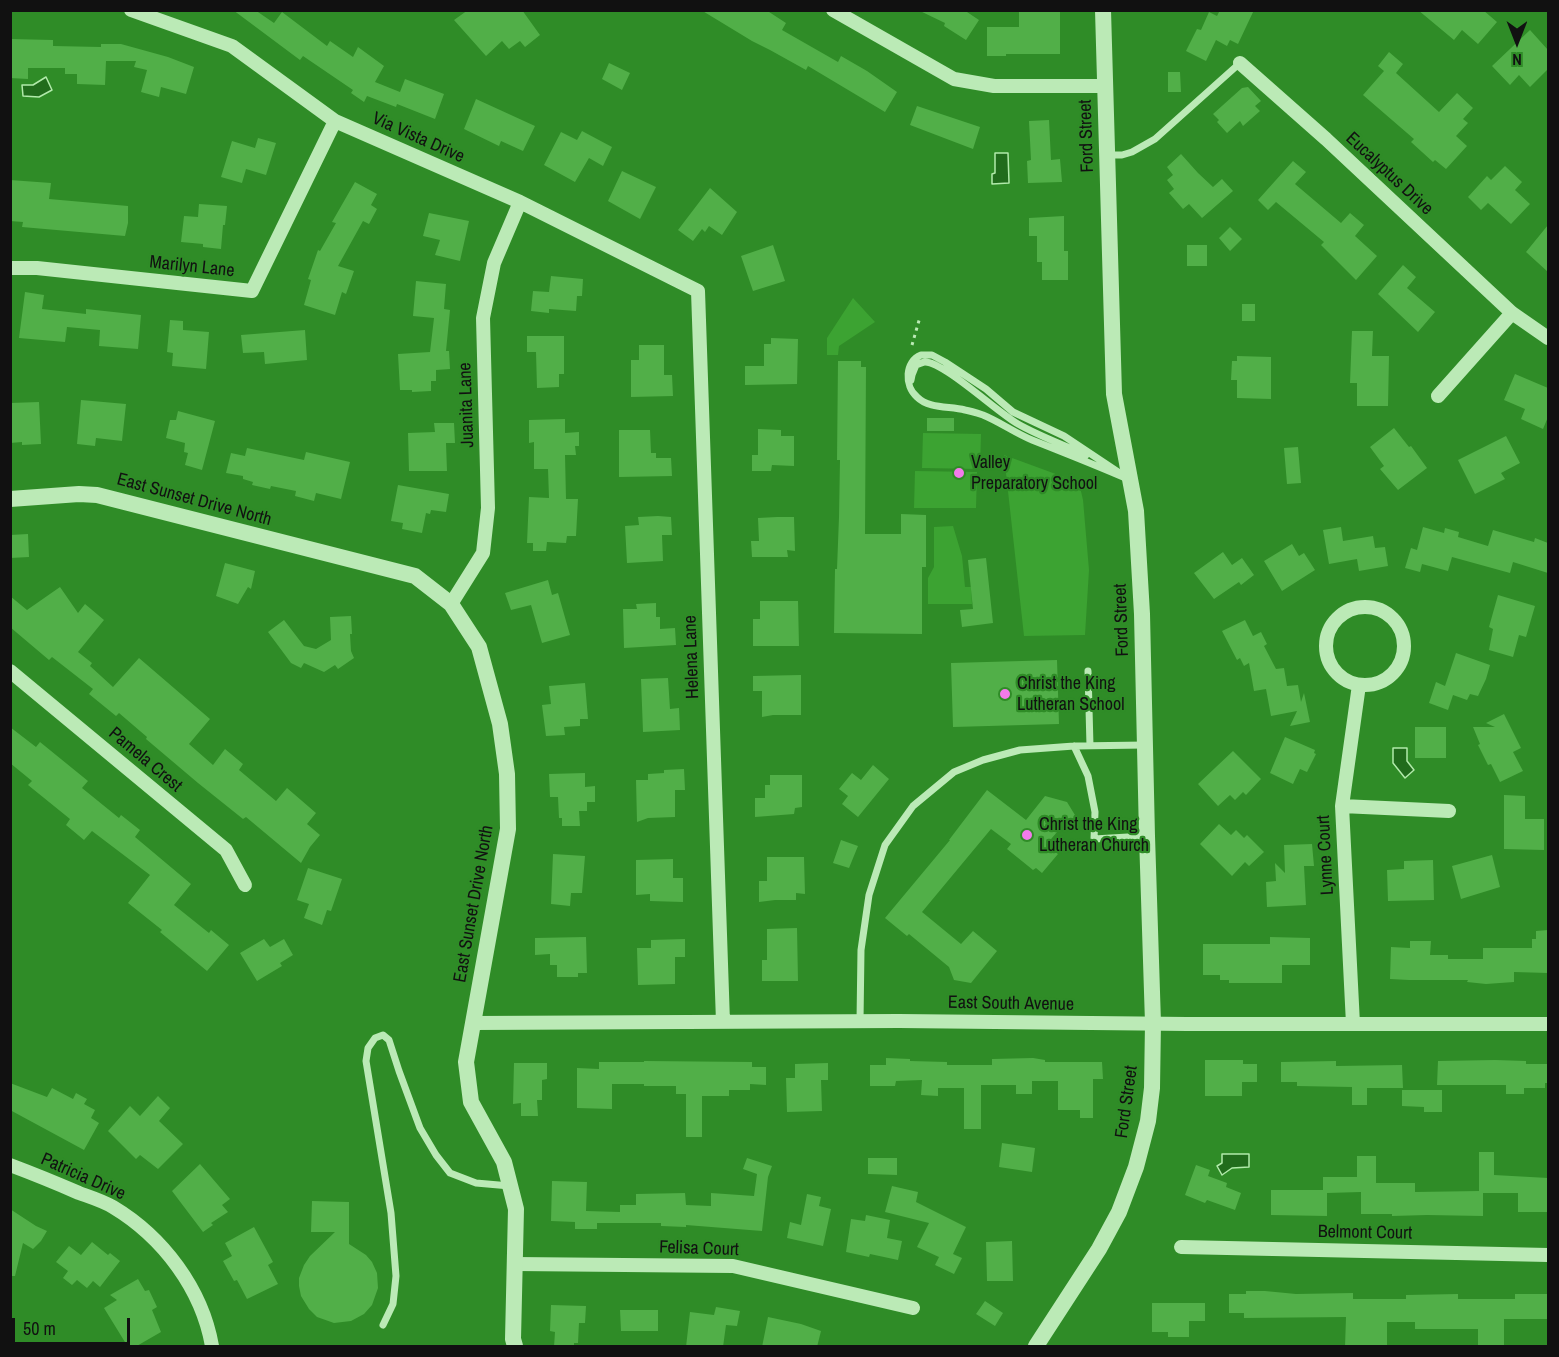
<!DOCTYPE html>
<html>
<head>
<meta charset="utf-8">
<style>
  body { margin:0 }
  #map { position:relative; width:1559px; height:1357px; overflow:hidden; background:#2f8c27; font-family:"Archivo Narrow",sans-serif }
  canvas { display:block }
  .frame { position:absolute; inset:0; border:12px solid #111; pointer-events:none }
  .north { position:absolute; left:1487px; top:12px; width:60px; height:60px; -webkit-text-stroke:4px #2f8c27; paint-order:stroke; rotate:180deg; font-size:16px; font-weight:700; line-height:24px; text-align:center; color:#111 }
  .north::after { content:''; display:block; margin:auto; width:21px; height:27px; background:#111; clip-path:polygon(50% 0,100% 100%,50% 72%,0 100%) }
  .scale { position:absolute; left:12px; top:1318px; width:118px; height:27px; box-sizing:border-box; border:3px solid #111; border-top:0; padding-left:8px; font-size:18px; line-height:21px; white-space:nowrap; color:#111; -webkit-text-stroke:4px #2f8c27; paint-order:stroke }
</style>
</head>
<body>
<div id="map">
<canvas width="1559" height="1357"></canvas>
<div class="frame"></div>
<div class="north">N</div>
<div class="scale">50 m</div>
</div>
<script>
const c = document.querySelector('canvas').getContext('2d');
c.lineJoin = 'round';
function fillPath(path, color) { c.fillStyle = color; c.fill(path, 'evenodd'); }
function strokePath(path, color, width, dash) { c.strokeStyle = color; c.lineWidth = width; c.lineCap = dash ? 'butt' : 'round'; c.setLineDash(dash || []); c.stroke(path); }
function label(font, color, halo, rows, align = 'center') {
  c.font = font + ' "Archivo Narrow",sans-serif'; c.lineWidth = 4.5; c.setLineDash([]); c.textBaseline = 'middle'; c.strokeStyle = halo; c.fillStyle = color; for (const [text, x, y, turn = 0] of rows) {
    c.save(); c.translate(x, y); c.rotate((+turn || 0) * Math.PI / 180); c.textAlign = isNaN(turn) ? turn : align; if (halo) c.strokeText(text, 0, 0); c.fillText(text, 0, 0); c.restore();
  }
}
fillPath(new Path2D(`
  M853,298l22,24 -36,24 -1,9h-11v-17z
  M923,433l58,1 -1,35 -58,-1z
  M1004,455l68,25 8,7 3,13 6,70 -4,65 -61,1z
  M915,471l62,1 -1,36h-62z
  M953,526l9,30 3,31h6l1,17h-44v-26l6,-11v-40z`), '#3ca332');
const water = new Path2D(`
  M46,77l6,13 -13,7 -16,-1 -1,-11h11z
  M995,153h13l1,30 -17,1v-10l3,-1z
  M1393,748h14v13l7,9 -9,8 -12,-15z
  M1222,1154h27v13l-17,1 -10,7 -5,-9 5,-3z`);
fillPath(water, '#216c1c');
strokePath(water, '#b1eaaa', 1.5);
fillPath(new Path2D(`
  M233,10h22l19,13 8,-11 45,34 3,-5 23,16 5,-10 26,19 -9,16 25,10 5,-13 39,15 -9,25 -38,-15 -1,3 -29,-11 -3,6 -13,-9 2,-3 -50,-34 -3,4z
  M468,10h54l18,25 -15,12 -5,-6 -11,8 -7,-8 -16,15 -32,-36z
  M701,10h65l20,13 -4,7 56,32 3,-6 26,15 30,21 -12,20 -77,-46 -2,4 -36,-20 -18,-9z
  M918,10h46l15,10 -13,20 -22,-14 1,-3z
  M1019,10h41v44h-54v2h-19v-29h32z
  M1220,10h34l-16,34 -8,-4 -3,6 -11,-6 -10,21 -20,-10 11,-22 4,1 8,-18 8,4z
  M1418,10h65l14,12 -19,22 -16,-14 -8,10z
  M1530,30l18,20v19l-18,18 -11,-12 -9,10 -18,-19z
  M10,39l43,1v6l48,1v-3h20l47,13 26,10 -8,27 -25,-7 -2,10 -18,-5 6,-22 -13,-3 2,-6h-30l-1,24 -28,-1v-10h-12v-6h-37v11l-18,-1z
  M1389,52l14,12 -7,9 43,39 18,-19 16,15 -10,11 5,4 -12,13 11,10 -21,23 -11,-9 -2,2 -22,-20 3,-3 -51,-44 21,-24 -6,-5z
  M609,63l21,10 -8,17 -20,-11z
  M1168,72h12l1,20h-13z
  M1248,87l13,14 -6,5 5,5 -17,15 -3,-5 -13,12 -10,-11 2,-2 -6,-6 29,-26z
  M476,99l59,27 -12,25 -22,-10 -2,5 -35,-17z
  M917,106l63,21 -7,22 -63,-24z
  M1049,120l2,40 9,-1 2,23 -34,1 -1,-22 4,-1 -2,-39z
  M582,131l30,16 -9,19 -14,-8 -14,24 -31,-17 17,-33 16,8z
  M258,138l18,5 -10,32 -20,-6 -4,14 -21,-6 11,-36 23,7z
  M1181,154l17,19 15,14 9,-8 11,12 -31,27 -13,-14 -6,5 -14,-16 5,-4 -7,-9 6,-5 -6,-8z
  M1293,161l13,11 -11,12 46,39 9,-10 14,12 -9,11 22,20 -21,24 -35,-35 3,-3 -48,-40 -8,8 -10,-10z
  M1505,166l17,16 -7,8 15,14 -19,20 -23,-21 -7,7 -13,-13 19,-21 4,4z
  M622,171l34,16 -16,32 -32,-18z
  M10,180l41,3 -2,16 79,7v17l-3,13 -103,-9 1,-5 -13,-1z
  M355,182l22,12 -6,11 6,4 -8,15 -6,-3 -25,45 16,5 -8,23 -4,-2 -7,23 -31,-10 7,-25 -3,-1 10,-29 2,1 16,-28 -4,-1z
  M710,188l27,24 -15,23 -13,-9 -4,6 -3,-3 -9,12 -15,-11z
  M199,204l28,2 -2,19h-2l-2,24 -18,-2v-3l-22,-2 3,-26 14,1z
  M429,213l40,8 -9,40 -25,-6 5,-15 -17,-4z
  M1064,216v35h4v29h-26v-18h-5v-26h-8v-18z
  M1548,225v47l-22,-20z
  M1230,227l12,12 -12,12 -11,-13z
  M773,245l12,36 -32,10 -12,-35z
  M1187,245h20v21h-20z
  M1403,265l13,12 -9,11 28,24 -17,20 -40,-38z
  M551,276l32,3 -1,17h-5l-1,15 -27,-2v4l-18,-2 2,-20 16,1z
  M416,281l30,3 -2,25 6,1 -4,41h3l1,18 -14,1v11h-5v10l-19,1v-2h-12l-2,-36 32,-2 4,-34 -21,-2z
  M25,292l19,3 -2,14 44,5v-5l55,6 -3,34 -39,-3 1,-16 -33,-3 -2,15 -46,-4z
  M1242,304h13v17h-13z
  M170,320l13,1v9l26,2 -3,37 -34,-3 1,-13 -6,-1z
  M305,330l2,30 -42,4 -1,-12 -21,1 -2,-18z
  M1352,331h21l-1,25h17l-1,50h-31v-23h-7z
  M527,336h37v38h-5v13l-22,1 -1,-36h-9z
  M771,338l27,1 -1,45 -52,1v-19h19v-22h7z
  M639,345h25v30h8l1,21 -42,1v-37h8z
  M1237,356l34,1v42l-34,-1v-18h-6l1,-19h5z
  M838,361h23v6h5l-1,167h36v-20l25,1v52h-4v67l-88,-1 1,-64h2l2,-52 1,-57h-3z
  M1515,374l33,14v29l-5,12 -22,-10 4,-10 -21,-9z
  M81,400l45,4 -4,37 -26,-3 -1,8 -18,-2z
  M39,402l2,42 -19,1v-3l-12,1v-40z
  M178,411l37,10 -13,49 -17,-5 3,-12 -4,-1 1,-9 -19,-5 4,-18h6z
  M927,418h27v13h-27z
  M565,419v14l14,-1v14h-4l1,9h-11l1,44h12l-2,37h-9l-1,7 -19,-1 -1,9h-13v-8h-6l2,-46 20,1 -1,-29h-14v-27l-5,1v-23z
  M434,423h20l1,20h-9l1,28h-38l-1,-38 27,-1z
  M1394,428l15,19 2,-1 16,22 -29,22 -18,-21 4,-3 -14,-19z
  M758,429l23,1v6h13v30l-22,-1 -1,6h-19v-16h6z
  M619,430h31l1,23h5v5h15l1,18 -53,1z
  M1506,436l14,27 -19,10 4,6 -30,15 -17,-34z
  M1298,447l3,36 -14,1 -3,-36z
  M247,448l57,12 2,-8 44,10 -9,37 -25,-6 -2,8 -19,-5 1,-5 -25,-5 -1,3 -18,-4 1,-3 -10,-3v-3l-17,-3 5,-20 14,3z
  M398,485l51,9 -3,18 -15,-2 -1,4 -4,-1 -4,20 -20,-4 1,-6 -12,-2z
  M658,516l13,1 1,18h-10l1,26 -36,2 -2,-37 14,-1 -1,-8z
  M777,517h17l1,34 -8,-1 1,7h-36l-1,-16h8l-1,-23z
  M1341,527l2,14 30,-5 2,12 10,-1 3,19 -29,5 -2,-12 -28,5 -6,-34z
  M1423,527l21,6 1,-5 14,4 -1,5 30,9 5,-16 41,12 1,-4 13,5v30l-35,-11 -3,11 -58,-16 -4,14 -26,-7 -2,8 -15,-4 6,-20 6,2z
  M28,534l1,23 -19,1v-23z
  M1292,544l7,12 5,-3 11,17 -33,21 -18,-30z
  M1223,552l9,13 10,-7 12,17 -13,10 -2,-3 -25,17 -20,-26z
  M986,558l7,65 -31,4 -2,-17 13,-1 -5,-49z
  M225,563l30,8 -4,18 -3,-2 -10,17 -22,-8z
  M548,580l4,15 6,-2 12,42 -28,8 -11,-38 -20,5 -6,-17z
  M60,587l18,26 7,-9 19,16 -26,32 14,11 -2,3 23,21 26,-29 71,61 -21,25 24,21 12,-16 18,15 -4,6 37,31 11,-13 29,25 -9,11 13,11 -10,12 -9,16 -55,-46 -3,2 -45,-36 -52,-44 1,-2 -28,-24 -3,3 -27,-22 4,-5 -41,-32 -3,3 -39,-33v-31l17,14z
  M1498,595l37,11 -9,31 -7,-2 -6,22 -24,-7 4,-21 -4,-2z
  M760,601h38l1,45h-46v-27h7z
  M656,603v14h4v12l15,-1 1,17 -52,3 -1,-39h14l-1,-5z
  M351,616l1,18h-2l1,17 3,7 -16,11 -3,-4 -11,7 -20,-9 -3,5 -10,-5 -23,-31 16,-12 20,26 12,3 15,-9 -1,-23z
  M1245,620l8,16 8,-4 6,12 -3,2 12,23 8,-1 3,18 11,-1 3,17 3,-9 6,29 -20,4 7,-15 -26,5 -5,-27 -12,2 -5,-28 -5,3 -4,-8 -3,2 -15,-29z
  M1456,653l34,12 -4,14 -8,17 -8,-2 -3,6 -14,-5 -5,15 -19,-7 7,-21 9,4z
  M1057,660l2,64 -106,3 -2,-64z
  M801,675v40h-28l-11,2v-26h-9v-15z
  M668,678l2,31 9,-1 1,22 -37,2 -2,-53z
  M585,683l3,36h-8v7l-16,1 1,8 -19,1 -4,-31 9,-1 -2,-18z
  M1504,714l17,34 -8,4 10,19 -23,11 -9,-18 -3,1 -10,-20 2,-1 -7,-17h22l-9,-4z
  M10,727l26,20 4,-5 48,39 -6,7 37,30 2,-3 19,15 -5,7 56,47 -17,21 35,28 2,-3 18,15 -22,26 -47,-39 2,-2 -34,-27 22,-28 -58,-44 -8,9 -18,-15 4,-6 -42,-34 4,-4 -22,-18z
  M1415,727h31v31h-31z
  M1285,737l30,13 -1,3 2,1 -9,18 -7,-3 -7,15 -23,-11z
  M1233,751l28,28 -15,16 -3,-3 -8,8 -5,-5 -12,11 -20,-22z
  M873,765l16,14 -31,38 -16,-13 6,-8 -9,-7 13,-16 9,7z
  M684,769l1,21h-10v27l-27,1 -11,4 -1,-42h12v-6l16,-1v-3z
  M585,773v14l10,-1v16h-8v9h-8l1,15h-18v-8h-3l-1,-21h-8l-1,-23z
  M770,775h32v32l-7,1 -1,6 -39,3v-19h10v-13h5z
  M987,790l39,30 19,-24 22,6 11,18 -8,10 -7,-5 -17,20 12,9 -16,19 -6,-5 -3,2 -26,-21 4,-5 -20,-15 -69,83 39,32 12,-13 24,20 -26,32 -17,-3 -5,-13 -40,-33 -2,2 -22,-18 65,-78h-1z
  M1504,795l21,1v23h19v31l-40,-1z
  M1219,824l12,11 5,-5 8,8 3,-3 17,17 -15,14 -4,-4 -13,14 -32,-32z
  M841,840l17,6 -9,22 -16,-5z
  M1312,844l2,22h-10l2,39 -39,2 -1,-25 10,-1 -1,-18 10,10 -1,-28z
  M553,854l32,2 -3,37h-11l-1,13 -19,-2z
  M1492,855l8,32 -39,12 -9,-33z
  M767,857h37l1,37 -9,-1v7h-21l-16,2v-21h8z
  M673,859v19h10v24l-33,-1v-7l-14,1v-35z
  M1433,860l1,40 -46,1 -1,-31 17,-1v-8z
  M308,868l34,11 -11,32 -4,-1 -5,15 -18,-7 5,-14 -12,-4z
  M797,928l1,53h-36v-21h5v-31z
  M1548,930v43l-34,-1v10l-28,2 -19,-2 1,-2h-59l-19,-1 1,-32 19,1v-7h21l-1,14h18v4h35v-11h49v-9h4v-8z
  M586,937l1,36h-9v4h-21v-12h-7v-11l-15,1v-17z
  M1270,937l40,1v27h-28v18h-53v-3h-9v-5h-17v-31h67z
  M264,939l6,8 14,-8 9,16 -13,8 2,3 -25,15 -17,-28z
  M685,939v18h-10v27l-37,1 -1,-37h14v-8z
  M886,1058l24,1v2l37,1v3h45v-6l41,-1 12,2v2h57l1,17h-10v39h-13v-8h-22v-29h-26v13h-16v-9h-35v44h-17v-41h-26v8l-17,-1 1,-15 -26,1 -1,5h-25v-21h16z
  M1205,1060h38v4h14v18h-15v14h-37z
  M1495,1060l31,1v3h22v19h-3v5h-21v6h-18v-9h-69l1,-24z
  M644,1061l108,1v5h14v18l-16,-1v6h-21v6h-27v41h-16v-43h-10v-8h-32v-2h-32v25l-35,-1v-40l22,1v-7h45z
  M1336,1061v5l66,-1 1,23h-36v17h-15v-18l-55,-1v-4h-16v-20z
  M514,1063h33v16l-5,1v20h-5l1,16h-17v-13l-8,1z
  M828,1063v17h-7l1,31 -35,1 -1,-34h9v-14z
  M10,1083l37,14 5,-9 21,11 3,-6 11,6 -3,5 11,6 -4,8 8,5 -15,27 -74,-40z
  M1402,1090h40v22h-18v-5l-22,-1z
  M158,1096l12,12 -11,13 24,23 -25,25 -18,-14 -4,4 -28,-28 22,-25 10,10z
  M1002,1143l33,5 -3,24 -33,-5z
  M1479,1152h15v23l54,3v34h-30v-19h-35v23l-56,-1 -35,1v-2h-31v-22l-34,1v23l-56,-1v-25h52v-13h34v-21h19v27h39v9l64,-1z
  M747,1158l25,8 -4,11 -6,54 -76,-6v2l-25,-1v-3h-64v6h-22v-7l-24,-1 1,-40 35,1 -1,29 34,1v-7h16v-11l49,-1 1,12 25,1v-13l43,3 3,-22 -14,-5z
  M868,1158h29v17l-29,-1z
  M200,1164l30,35 -8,6 6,7 -17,11 2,2 -10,7 -31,-41z
  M1196,1165l14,5 -2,6 19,7 -1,4 15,6 -6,17 -28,-10 -2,3 -20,-8z
  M892,1186l26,6 -2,10 50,25 -13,27 9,4 -8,16 -19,-9 4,-8 -22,-10 12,-24 -44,-11z
  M807,1194l14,3 -2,9 12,3 -8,37 -36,-8 3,-16 11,3z
  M312,1201l37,1v42l17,11 6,7 5,11 1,15 -6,17 -8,9 -13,7 -17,2 -17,-6 -8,-8 -8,-13 -2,-10v-8l5,-13 6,-9 25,-24h-24z
  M10,1209l26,17 11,5 -6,10 -8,8 -10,-6 -8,33h-5z
  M866,1215l24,5 -3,18 15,3 -4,19 -28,-6 -1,3 -23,-5 5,-33 14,2z
  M254,1227l19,35 -5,3 10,19 -31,15 -10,-19 -3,1 -11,-20 9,-5 -7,-13z
  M1012,1241l1,40h-26l-1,-39z
  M92,1242l16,13 2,-2 10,8 -20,26 -7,-6 -6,7 -10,-8 -5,5 -9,-7 5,-7 -12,-9 13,-16 12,9z
  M138,1279l7,12 4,-1 8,17 -5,3 9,22 -26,15h-7l-24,-39 13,-8 -7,-5z
  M1246,1291h19l31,3 57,-1v6h53v-4l52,-1v5h57v-5h33v25h-44v28h-26v-18h-63v-7h-28v25h-42l1,-30 -102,1v-5h-15v-19h17z
  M985,1301l18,12 -8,13 -19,-12z
  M1152,1303h53v18h-16v16h-21v-5h-16z
  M551,1305l35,1 -1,17h-6l-1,20h-4v4h-20l1,-15 -5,-1z
  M716,1307l24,4 -3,15 -11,-1 -3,22h-37l4,-35 24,3z
  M620,1310h38v21h-37z
  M768,1317l33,7 20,7 -4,16h-55z`), '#51af48');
strokePath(new Path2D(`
  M912,345l8,-28`), '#bbeab6', 3, [3, 4.5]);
strokePath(new Path2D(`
  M1107,155h15l10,-3 23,-13 85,-76
  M921,355h11l13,7 41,27 27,23 51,24 66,44c-32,-14 -65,-27 -98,-40 -17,-7 -32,-18 -49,-25 -6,-2 -12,-4 -18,-5 -16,-4 -36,-1 -48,-13 -13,-11 -12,-36 4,-42z
  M911,380l1,-5 4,-10c2,-1 8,-3 9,-3 19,0 73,51 93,62 21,12 46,21 68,31
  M1088,671l2,75
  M1074,746l14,30 7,36 -1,27 51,-3
  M860,1021l1,-71 8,-55 16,-50 28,-39 41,-34 29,-12 37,-10 54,-4 71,-1
  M383,1325l10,-21 3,-28 -5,-63 -25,-152 2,-13 7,-10 8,-3 6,5 10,31 21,57 16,27 14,18 26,10 34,3`), '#bbeab6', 7);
strokePath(new Path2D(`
  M131,10l101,36 103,75 185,81 178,89 25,731
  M833,10l121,69 40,7h111
  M1240,63l86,76 186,174 36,25
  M10,268h27l215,23 83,-170
  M1438,396l74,-83
  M451,604l32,-51 5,-45 -5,-190 11,-55 26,-61
  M1326 646a39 39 0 1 1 78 0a39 39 0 1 1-78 0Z
  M10,671l216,179 19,35
  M1342,806l107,5
  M473,1023l426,-2 288,3h361
  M1353,1024l-11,-218 17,-121
  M10,1165c24,9 46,18 69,28 11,4 24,8 34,14 50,30 89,82 99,139
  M1181,1247l367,8
  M515,1264l218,2 180,42`), '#bbeab6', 14);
strokePath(new Path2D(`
  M10,499l69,-5 18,1 318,81 36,28 28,43 21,77 7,50 1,55 -42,233 5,40 33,60 12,47 -3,130 2,7
  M1036,1346l63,-97 20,-37 17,-45 12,-46 4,-33 1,-65 -6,-187 -5,-222 -6,-103 -22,-117 -11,-384`), '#bbeab6', 16);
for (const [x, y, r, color] of [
  [959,473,6,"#f27bea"],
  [1005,694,6,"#f27bea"],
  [1027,835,6,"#f27bea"]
]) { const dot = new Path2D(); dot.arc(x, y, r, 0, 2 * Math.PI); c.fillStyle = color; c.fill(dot); strokePath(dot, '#2f8c27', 2); }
label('18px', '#111', '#2f8c27', [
  ["Ford Street",1087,136,-92],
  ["Via Vista Drive",418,138,24],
  ["Eucalyptus Drive",1389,174,43],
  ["Marilyn Lane",192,267,6],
  ["Juanita Lane",467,405,-92],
  ["East Sunset Drive North",194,500,15],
  ["Ford Street",1122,620,-92],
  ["Helena Lane",692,657,-92],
  ["Pamela Crest",145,760,40],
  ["Lynne Court",1326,855,-93],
  ["East Sunset Drive North",474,904,-80],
  ["East South Avenue",1011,1004,1],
  ["Ford Street",1127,1102,-82],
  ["Patricia Drive",83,1177,24],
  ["Belmont Court",1365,1233,1],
  ["Felisa Court",699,1249,2]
]);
label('18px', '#111', '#2f8c27', [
  ["Valley",971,463],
  ["Preparatory School",971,484],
  ["Christ the King",1017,684],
  ["Lutheran School",1017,705],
  ["Christ the King",1039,825],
  ["Lutheran Church",1039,846]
], 'left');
</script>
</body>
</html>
